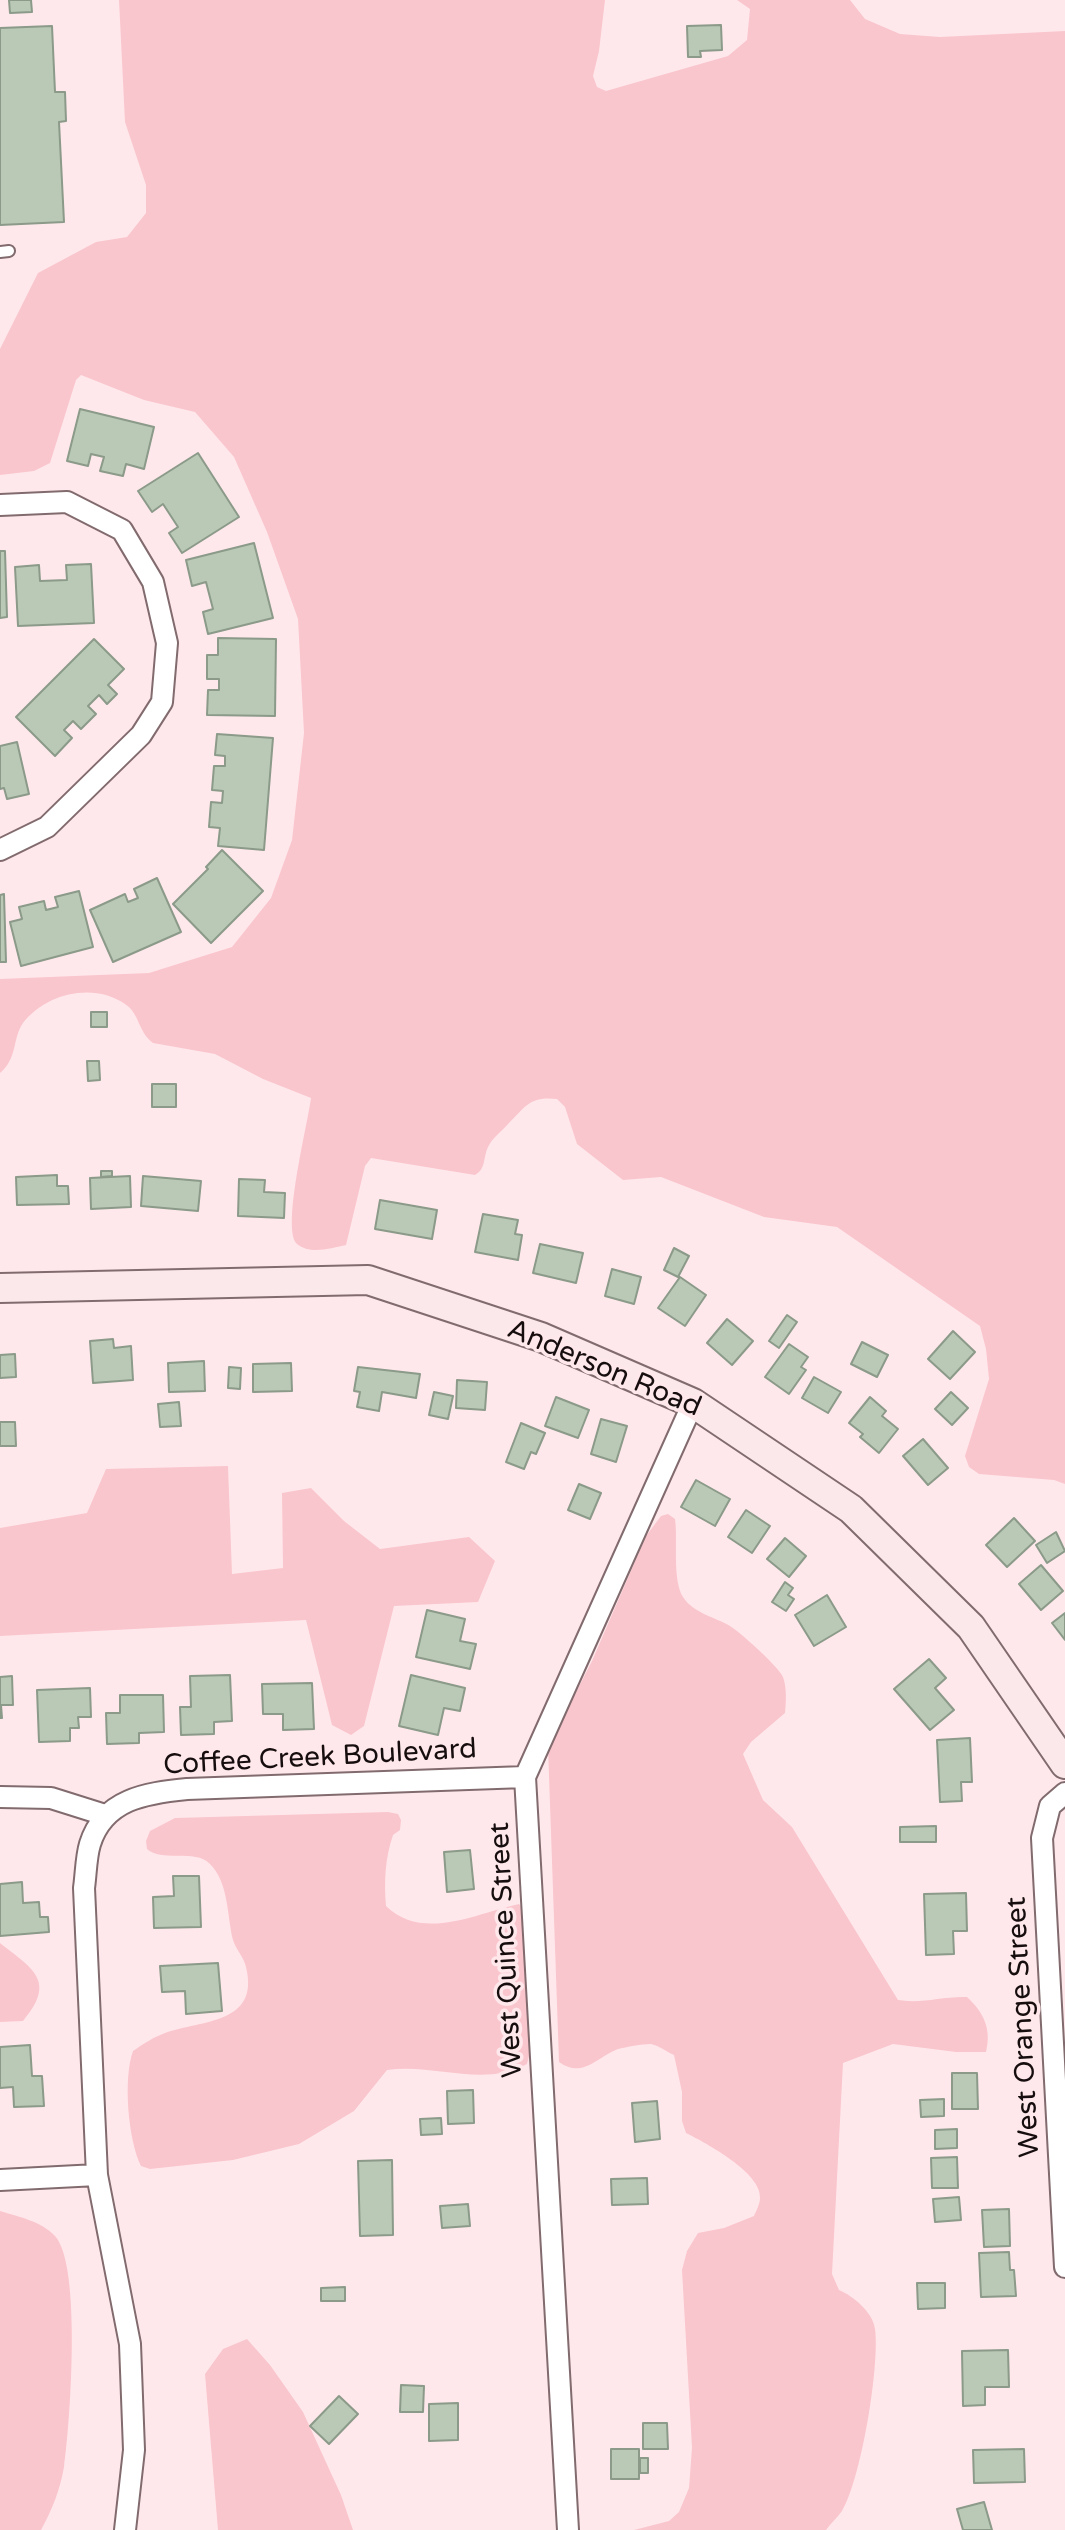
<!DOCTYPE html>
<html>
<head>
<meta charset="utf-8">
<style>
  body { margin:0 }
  canvas { display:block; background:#fee8eb }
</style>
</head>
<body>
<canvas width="1065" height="2530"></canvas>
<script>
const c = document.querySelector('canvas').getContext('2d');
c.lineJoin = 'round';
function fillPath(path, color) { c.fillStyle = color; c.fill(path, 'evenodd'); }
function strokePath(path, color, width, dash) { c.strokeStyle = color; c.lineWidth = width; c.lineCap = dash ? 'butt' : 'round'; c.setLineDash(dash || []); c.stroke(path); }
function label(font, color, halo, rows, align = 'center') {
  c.font = font + ' "Varela Round",sans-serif'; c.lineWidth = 7; c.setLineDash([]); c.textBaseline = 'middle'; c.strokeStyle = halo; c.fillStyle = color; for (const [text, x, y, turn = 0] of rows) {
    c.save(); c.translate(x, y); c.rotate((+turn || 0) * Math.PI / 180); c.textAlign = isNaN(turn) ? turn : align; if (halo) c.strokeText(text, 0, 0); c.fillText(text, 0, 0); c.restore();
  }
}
fillPath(new Path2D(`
  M119,0h486l-6,51 -6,25 4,11 9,4 122,-35 19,-16 3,-31 -13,-9h113l15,19 35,15 40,3 125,-6v1453l-11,-4 -75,-6 -10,-7 -4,-11 24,-77 -3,-30 -6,-23 -143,-99 -73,-10 -103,-40 -38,3 -46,-36 -12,-37 -8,-8c-27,-3 -31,7 -48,24 -8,9 -16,14 -21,24 -5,11 -2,22 -13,28l-104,-17 -6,8 -19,79c-14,3 -36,10 -49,-1 -16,-15 11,-121 14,-146l-48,-19 -48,-25 -62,-11c-15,-11 -13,-29 -28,-39 -31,-22 -79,-11 -102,19 -11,16 -5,35 -23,50v-94l149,-6 83,-26 39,-49 21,-58 12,-107 -6,-114 -31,-87 -33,-75 -39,-45 -51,-12 -63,-25 -5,5 -26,83 -16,8 -34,4v-126l38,-76 58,-31 31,-5 19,-24v-28l-21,-63z
  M228,1466l4,108 51,-6 -1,-75 29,-5 33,33 36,28 89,-12 26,24 -17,41 -84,4 -30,120 -13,9 -19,-10 -26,-105 -306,16v-108l87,-15 19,-44z
  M668,1514l7,5c3,20 -3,60 8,78 10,16 32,20 47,29 10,6 49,41 53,51 4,11 3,25 2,36l-34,29 -8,12 20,46 29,27 106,173c24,4 45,-4 69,-3 16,15 25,31 19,55h-30l-63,-8 -50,19 -11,211 7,16c14,6 34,22 36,39 5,36 -14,151 -33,182 -5,7 -11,12 -16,19h-192l35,-9 10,-9 10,-24 3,-40 -10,-178 5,-19 11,-18 26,-5 30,-12c2,-5 6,-12 6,-18 2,-25 -54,-55 -74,-65l-4,-12v-29l-8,-37c-7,-3 -16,-10 -23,-11 -9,0 -25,3 -33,5 -21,8 -35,30 -59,13l-11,-315 44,-86 54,-125 15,-20z
  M388,1812l10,2 3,6 -1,10 -7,5c-8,23 -9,47 -7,71 37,36 91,7 133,-2l4,5 9,135 -5,20c-44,24 -93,-1 -140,6l-33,41 -55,33 -66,16 -83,9 -9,-3c-13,-26 -18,-88 -8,-115 10,-7 21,-14 32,-18 37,-13 95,-9 81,-66 -2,-10 -10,-17 -13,-27 -6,-24 -4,-57 -23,-76 -16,-16 -47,-1 -63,-15l-1,-8 4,-10 25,-13z
  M0,1943c33,26 57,38 23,78l-23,1z
  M0,2211c19,6 41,10 55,25 27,29 15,190 9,231 -4,23 -12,43 -23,63h-41z
  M247,2339l23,26 33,47 38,83 12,35h-135l-13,-156 18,-25z`), '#fac6cd');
const building = new Path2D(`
  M9,0h22l1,12 -22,1z
  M721,25l1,25 -22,1 1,6h-13l-1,-31z
  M52,26l3,66h10l1,29 -7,1 5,100 -64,3v-197z
  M80,409l74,18 -10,42 -18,-5 -3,12 -23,-5 4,-14 -13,-3 -3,12 -21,-5z
  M198,453l41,64 -57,36 -13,-20 9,-6 -15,-23 -11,8 -14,-21z
  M254,543l19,75 -65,16 -5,-22 10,-3 -7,-27 -14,4 -6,-26z
  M0,551h5l2,66 -7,1z
  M91,564l3,59 -76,3 -3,-59 24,-2 1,16 27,-1 -1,-15z
  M218,638l58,1 -1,77 -68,-1 1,-25h11v-11h-12v-24h11z
  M94,639l30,30 -16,16 9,9 -10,10 -8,-9 -11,11 8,8 -15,15 -8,-8 -9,9 8,8 -17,18 -39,-39z
  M217,734l56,4 -9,112 -46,-4 2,-18 -11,-1 2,-25 11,1 1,-12 -11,-1 2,-24h11v-10l-10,-1z
  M17,742l12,52 -22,5 -3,-11 -4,1v-43z
  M222,850l41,41 -52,52 -38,-39 35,-35 -2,-2z
  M157,878l24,54 -68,30 -23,-52 35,-16 3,8 10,-4 -4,-9z
  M79,891l14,56 -72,19 -11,-44 12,-3 -3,-12 25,-6 2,9 12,-3 -3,-10z
  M4,894l2,68h-6v-67z
  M91,1012h16v15h-16z
  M87,1061h12l1,19 -12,1z
  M152,1084h24v23h-24z
  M101,1171h11v5l-11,1z
  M57,1175v11h11l1,18 -52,1 -1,-28z
  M130,1176l1,31 -40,2 -1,-31z
  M143,1176l58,5 -3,30 -57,-5z
  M239,1179l26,1 -1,12 21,1 -1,25 -46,-2z
  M380,1200l57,10 -5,29 -57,-10z
  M483,1214l35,6 -3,14 7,1 -4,25 -43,-8z
  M540,1244l43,9 -7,30 -43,-10z
  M674,1248l15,8 -11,21 -14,-7z
  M612,1269l29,8 -7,27 -29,-8z
  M680,1277l26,18 -21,31 -27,-18z
  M787,1315l10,7 -18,26 -10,-7z
  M727,1319l26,22 -21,24 -25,-22z
  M953,1331l22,21 -25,27 -22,-20z
  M113,1339l1,9 17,-2 2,34 -40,3 -3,-42z
  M862,1342l26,13 -11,22 -26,-13z
  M789,1344l19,13 -7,10 5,3 -17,24 -24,-17z
  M15,1354l1,23 -16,1v-23z
  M204,1361l1,30 -36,1 -1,-29z
  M291,1363l1,28 -39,1v-28z
  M229,1367l12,1 -1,21 -12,-1z
  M358,1367l62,7 -4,24 -34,-6 -3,19 -22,-4 3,-15 -6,-1z
  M814,1377l27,15 -13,21 -26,-15z
  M457,1380l30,2 -2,28 -29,-2z
  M434,1392l19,4 -5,23 -19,-4z
  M951,1392l17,16 -16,17 -17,-16z
  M556,1397l33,13 -11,28 -33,-12z
  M870,1397l16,14 -4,5 16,13 -19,24 -19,-16 3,-3 -14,-11z
  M179,1402l2,24 -21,1 -2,-23z
  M601,1419l26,7 -11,36 -25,-8z
  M0,1422h15l1,24h-16z
  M521,1423l24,10 -9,21 -5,-2 -7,17 -18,-7z
  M923,1439l25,29 -20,17 -25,-29z
  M696,1480l34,19 -15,27 -34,-19z
  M579,1484l22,9 -11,26 -22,-9z
  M746,1510l24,16 -18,27 -24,-16z
  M1014,1518l21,23 -28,26 -21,-22z
  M1056,1532l9,19 -18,12 -11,-18z
  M785,1538l21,18 -17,21 -22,-18z
  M1041,1565l22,26 -22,19 -22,-26z
  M785,1582l8,6 -5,7 6,4 -8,12 -14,-9z
  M827,1595l19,32 -32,19 -19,-31z
  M427,1610l38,9 -5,22 16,3 -6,25 -54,-12z
  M1065,1613v27l-13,-17z
  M929,1659l17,19 -11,10 19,22 -24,20 -36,-41z
  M230,1675l2,46 -18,1v12l-33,1 -1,-28h11l-1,-31z
  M411,1675l54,13 -5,23 -16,-3 -6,27 -39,-9z
  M12,1676l1,29h-12l1,13h-2v-41z
  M312,1683l2,46 -31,1v-16h-20l-1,-30z
  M90,1688l1,29h-13l1,11h-9v13l-31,1 -2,-52z
  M120,1695h43l1,37 -25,1v10l-32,1 -1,-31h14z
  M970,1738l2,44h-11l1,19 -22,1 -3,-62z
  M936,1826v16h-36v-15z
  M470,1850l4,39 -27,3 -3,-40z
  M173,1876h26l2,51 -47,1 -1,-31 21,-1z
  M22,1882l1,21 16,-1 1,15h8l1,15 -49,4v-52z
  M966,1893l1,38h-14l1,23 -28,1 -2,-61z
  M218,1963l4,48 -36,3 -1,-23 -23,1 -2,-26z
  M30,2045l2,31h10l2,30 -30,1 -1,-20 -13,1v-41z
  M952,2073h25l1,36h-26z
  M473,2090l1,33 -26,1 -1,-33z
  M944,2099v17l-23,1 -1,-17z
  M657,2101l3,38 -25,3 -3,-39z
  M441,2118l1,16 -21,1 -1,-16z
  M957,2129v19l-22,1v-19z
  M957,2157l1,31h-26l-1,-30z
  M392,2160l1,75 -33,1 -2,-75z
  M647,2178l1,26 -36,1 -1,-26z
  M959,2197l2,23 -26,2 -2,-23z
  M468,2204l2,22 -28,2 -2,-22z
  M1009,2209l1,37 -26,1 -2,-37z
  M1009,2252l1,18h4l2,26 -35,1 -2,-44z
  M917,2283h28v25l-27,1z
  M345,2287v14h-24v-13z
  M1008,2350l1,37h-24v18l-22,1 -1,-55z
  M401,2385l23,1 -1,26h-23z
  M339,2396l19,18 -29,30 -19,-18z
  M458,2403v37l-29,1v-37z
  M643,2423h24l1,26h-25z
  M611,2449h28v30h-28z
  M1024,2449l1,33 -51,1 -1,-33z
  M640,2458h8v15h-8z
  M984,2502l8,28h-29l-6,-21z`);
fillPath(building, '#b9c9b6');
strokePath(building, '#8b9a89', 2);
const lane = new Path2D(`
  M0,252l9,-1`);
const street = new Path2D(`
  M0,505l67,-3 55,28 31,52 14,61 -5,59 -21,33 -94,92 -47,23
  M1065,1793l-15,13 -8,32 23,429
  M0,1797l51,1 54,17
  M97,2175l33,169 4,106 -9,80
  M0,2180l97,-5 -13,-287c2,-14 2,-31 6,-44 14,-45 56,-51 97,-55l338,-12
  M568,2530l-43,-753 168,-374`);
const secondary = new Path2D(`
  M0,1288l368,-8 173,57 152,66 158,106 120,118 94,137`);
strokePath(lane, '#826b6e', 14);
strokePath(street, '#826b6e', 24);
strokePath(secondary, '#826b6e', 32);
strokePath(lane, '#fff', 10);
strokePath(street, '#fff', 20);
strokePath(secondary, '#fae8ea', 28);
label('28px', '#160d0e', '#fee8eb', [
  ["Anderson Road",604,1369,23],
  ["Coffee Creek Boulevard",320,1758,-3],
  ["West Quince Street",507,1950,-93],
  ["West Orange Street",1024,2027,-93]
]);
</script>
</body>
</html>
